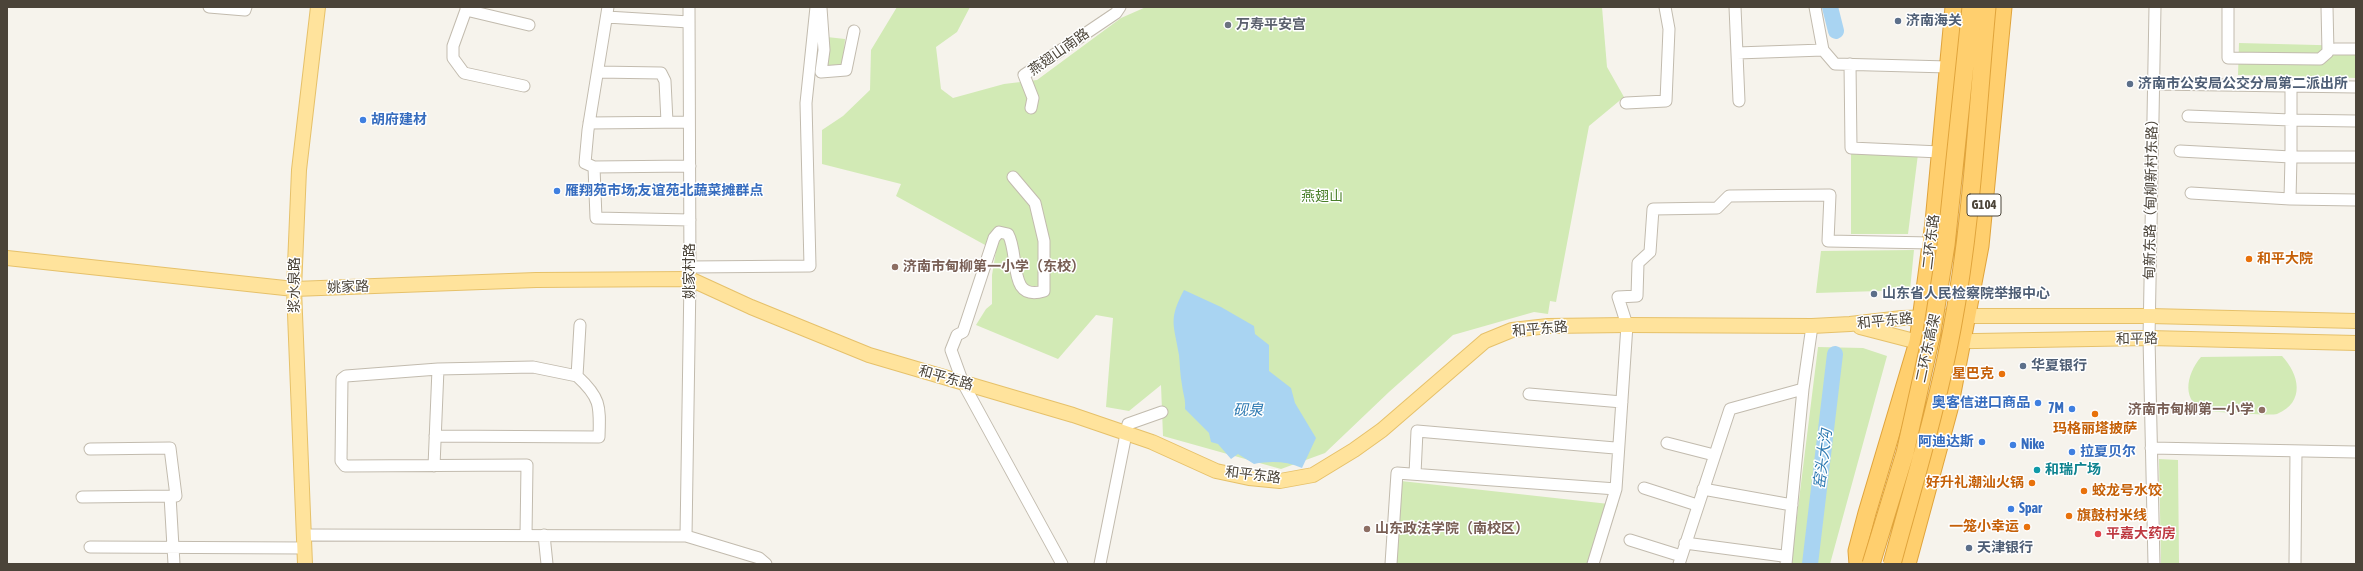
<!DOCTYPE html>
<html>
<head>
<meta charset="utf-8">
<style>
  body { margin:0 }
  #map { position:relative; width:2363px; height:571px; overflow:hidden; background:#f6f3ec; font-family:"Asap Condensed",sans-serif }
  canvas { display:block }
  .frame { position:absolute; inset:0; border:8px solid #4b4439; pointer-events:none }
</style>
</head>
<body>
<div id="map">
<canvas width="2363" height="571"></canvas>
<div class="frame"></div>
</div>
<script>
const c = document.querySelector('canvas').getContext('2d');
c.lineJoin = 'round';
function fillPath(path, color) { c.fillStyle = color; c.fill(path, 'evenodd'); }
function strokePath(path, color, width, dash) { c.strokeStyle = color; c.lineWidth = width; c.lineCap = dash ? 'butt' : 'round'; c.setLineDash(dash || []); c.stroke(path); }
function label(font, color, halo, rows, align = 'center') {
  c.font = font + ' "Asap Condensed","Noto Sans SC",sans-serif'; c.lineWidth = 3; c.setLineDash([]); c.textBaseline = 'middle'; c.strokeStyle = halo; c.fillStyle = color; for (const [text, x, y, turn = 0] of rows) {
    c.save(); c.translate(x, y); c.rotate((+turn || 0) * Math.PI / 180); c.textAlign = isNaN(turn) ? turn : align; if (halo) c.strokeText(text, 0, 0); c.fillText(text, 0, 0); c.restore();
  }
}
fillPath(new Path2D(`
  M897,7h73l-13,25 -21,15 5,42 12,9 51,-14 33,-4 84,-62 25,-11h456l5,60 17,30 -35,29 -33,176 -6,-1 -2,13 -14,-2 -81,23 -64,57 -64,61 -44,16 -118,-33 -2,-51 -32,26 -23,-4 7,-89 -17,-3 -38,44 -82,-34 10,-16 6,-5v-29l4,-24 -100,-55 5,-12 -79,-20v-34l21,-14 27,-26 1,-40z
  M827,37l18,2 -2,27 -18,1z
  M2239,43l117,3v32l-118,-3z
  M1851,154h67l-10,80h-57z
  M1914,250l-4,40 -94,3 5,-42z
  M1818,347l45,1 24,8 -57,208h-39z
  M2282,356c17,18 24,46 -5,58 -7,2 -57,-2 -69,-3 -28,-7 -22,-37 -7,-54z
  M2159,459l19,1 1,104h-18z
  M1392,480l226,25 -22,59h-208z`), '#d2eab5');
fillPath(new Path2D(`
  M1184,290l37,17 33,19 1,8 14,11v26l22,17 4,15 21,35 -14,30c-16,-7 -32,-7 -48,-4l-16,-10 -7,5 -13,-15 -7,-2 -2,-9 -24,-24c1,-9 -2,-15 -3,-24 -2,-10 -2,-20 -3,-30 -5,-31 -11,-35 5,-65z`), '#a9d4f2');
strokePath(new Path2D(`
  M1830,7l6,24
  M1810,564l25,-210`), '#a9d4f2', 16);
const minor = new Path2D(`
  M209,7l36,3 1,-3
  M466,7v3l63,15
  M608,7l-20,123 -3,33 9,4 2,51 94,2
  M1735,7l4,94
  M1815,7l8,43
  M2228,7v51l92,1 8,-7 -1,-45
  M821,8l3,42 -3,22 25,-2 8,-39
  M466,10l-13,36v12l11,15 60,13
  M607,17l82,5
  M2335,49h21
  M1737,53l86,-3 12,14 113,3
  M1850,64l1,84 89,4
  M598,72l63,1 4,8 2,41
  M2154,84l202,3
  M1626,103l40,-2 3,-72 -4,-22
  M1031,108l2,-10 -9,-23 92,-62 4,-6
  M2188,116l103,4v-34
  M589,123l100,-1
  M2180,151l111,6v-37l65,1
  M594,167l96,-1
  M1013,177l22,26 9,38v50c-37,11 -24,-36 -36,-57l-9,-2 -5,6 -31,94 -6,3 -6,15 12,33 99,181
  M2191,193l99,6 1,-42h65
  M2290,199l66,1
  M690,267l120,-1 -4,-163 10,-96
  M438,369l95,-2 44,9
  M1529,394l93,8
  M435,436l164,1c1,-31 2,-39 -22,-61l3,-51
  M1667,443l47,12
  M2151,448l205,4
  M90,449l80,-1 6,48
  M434,466l4,-97 -92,7 -4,3 -1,82 4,5 182,-1 -1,70
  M1415,474l2,-43 198,17
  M1644,488l53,17
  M1703,489l89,16
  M82,497l88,-1 4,68
  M304,535l382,1 73,22 7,6
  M544,535l3,29
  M686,536l4,-257 -1,-272
  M1630,540l51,16
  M1685,543l98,13
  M90,547l215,1
  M1100,564l28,-140 34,-12
  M1391,564l6,-91 219,16
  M1593,564l23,-75 11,-164 -9,-28 19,-1 1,-33 12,-11 3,-43 64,-1 12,-12 101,-1 -2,46 103,2
  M1679,564l51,-155 73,-20
  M1786,564l17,-175 9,-63
  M2154,564l-5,-226 6,-331
  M2295,564l1,-113`);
const major = new Path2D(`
  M7,258l287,31 242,-9 154,-1 61,28 118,48 204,60 79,27 64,29 33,7 31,3 33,-6 41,-25 28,-20 103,-89 27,-11 36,-4 79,-1 185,1 38,-2 52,-6 65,-2h183l206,5
  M1860,327l58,15 231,-4 207,5
  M305,564l-11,-275 5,-119 19,-163`);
const highway = new Path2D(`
  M1858,564l-1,-13 10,-38 51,-171 16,-120 20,-215
  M1907,564l42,-155 31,-163 23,-239`);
strokePath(minor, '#c2bbae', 13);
strokePath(major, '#e6c16a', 16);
strokePath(highway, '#e0a43c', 19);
strokePath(minor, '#fff', 11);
strokePath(major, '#ffe39c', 14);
strokePath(highway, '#ffcf6e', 17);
const highwayBridge = new Path2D(`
  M1871,564l34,-111 27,-121 14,-87 25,-238
  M1892,564c21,-78 45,-155 60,-235 20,-106 25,-215 35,-322`);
strokePath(highwayBridge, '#e0a43c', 19, []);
strokePath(highwayBridge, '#ffcf6e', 17);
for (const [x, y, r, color] of [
  [1898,21,4,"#5c6f8a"],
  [1228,25,4,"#6b7280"],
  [2130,84,4,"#5c6f8a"],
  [363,120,4,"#3f7fe0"],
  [557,191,4,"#3f7fe0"],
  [2249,259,4,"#e8710a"],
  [895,267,4,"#8d6e63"],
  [1874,294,4,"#5c6f8a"],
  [2023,366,4,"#5c6f8a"],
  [2002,374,4,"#e8710a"],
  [2038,403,4,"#3f7fe0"],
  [2072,409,4,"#3f7fe0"],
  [2262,410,4,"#8d6e63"],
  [2095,414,4,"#e8710a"],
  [1982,442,4,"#3f7fe0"],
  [2013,445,4,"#3f7fe0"],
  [2072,452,4,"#3f7fe0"],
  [2037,470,4,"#0f9aa8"],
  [2032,483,4,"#e8710a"],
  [2084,491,4,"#e8710a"],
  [2011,509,4,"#3f7fe0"],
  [2069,516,4,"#e8710a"],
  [2027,527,4,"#e8710a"],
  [1367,529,4,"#8d6e63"],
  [2098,534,4,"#e0444e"],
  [1969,548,4,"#5c6f8a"]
]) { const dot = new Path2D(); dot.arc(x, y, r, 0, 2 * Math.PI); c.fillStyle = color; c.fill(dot); strokePath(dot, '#fff', 1.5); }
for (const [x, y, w] of [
  [1984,205,34]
]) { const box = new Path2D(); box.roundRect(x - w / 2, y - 11, w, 22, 3); c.fillStyle = '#fff'; c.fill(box); strokePath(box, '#4b4439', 1); }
label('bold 13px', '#4b4439', null, [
  ["G104",1984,205]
]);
label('bold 14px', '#4e5e75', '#fff', [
  ["济南海关",1906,21],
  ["济南市公安局公交分局第二派出所",2138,84],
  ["山东省人民检察院举报中心",1882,294],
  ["华夏银行",2031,366],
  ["天津银行",1977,548]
], 'left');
label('bold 14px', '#5b616d', '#fff', [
  ["万寿平安宫",1236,25]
], 'left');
label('14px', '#4b4439', '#fff', [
  ["燕翅山南路",1059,52,-35],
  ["甸新东路（甸柳新村东路）",2151,196,-89],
  ["二环东路",1931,242,-83],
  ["姚家村路",690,271,-90],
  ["浆水泉路",295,285,-90],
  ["姚家路",348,287,-2],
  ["和平东路",1885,321,-6],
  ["和平东路",1540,329,-5],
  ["和平路",2137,339,-1],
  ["二环东高架",1928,348,-78],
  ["和平东路",946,378,16],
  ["和平东路",1253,475,7]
]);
label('bold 14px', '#366cbe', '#fff', [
  ["胡府建材",371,120],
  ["雁翔苑市场;友谊苑北蔬菜摊群点",565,191],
  ["奥客信进口商品",2030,403,"right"],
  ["7M",2064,409,"right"],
  ["阿迪达斯",1974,442,"right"],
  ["Nike",2021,445],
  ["拉夏贝尔",2080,452],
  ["Spar",2019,509]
], 'left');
label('14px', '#4a7f2a', '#fff', [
  ["燕翅山",1322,197]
]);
label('bold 14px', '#c56008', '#fff', [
  ["和平大院",2257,259],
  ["星巴克",1994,374,"right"],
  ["玛格丽塔披萨",2095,429,"center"],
  ["好升礼潮汕火锅",2024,483,"right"],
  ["蛟龙号水饺",2092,491],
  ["旗鼓村米线",2077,516],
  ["一笼小幸运",2019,527,"right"]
], 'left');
label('bold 14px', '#785e54', '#fff', [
  ["济南市甸柳第一小学（东校）",903,267],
  ["济南市甸柳第一小学",2254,410,"right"],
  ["山东政法学院（南校区）",1375,529]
], 'left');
label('bold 14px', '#0d838f', '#fff', [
  ["和瑞广场",2045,470]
], 'left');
label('bold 14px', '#be3a42', '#fff', [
  ["平嘉大药房",2106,534]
], 'left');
label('italic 15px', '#2e7ab2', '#fff', [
  ["砚泉",1248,410],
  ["窑头大沟",1823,459,-83]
]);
</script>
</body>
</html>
